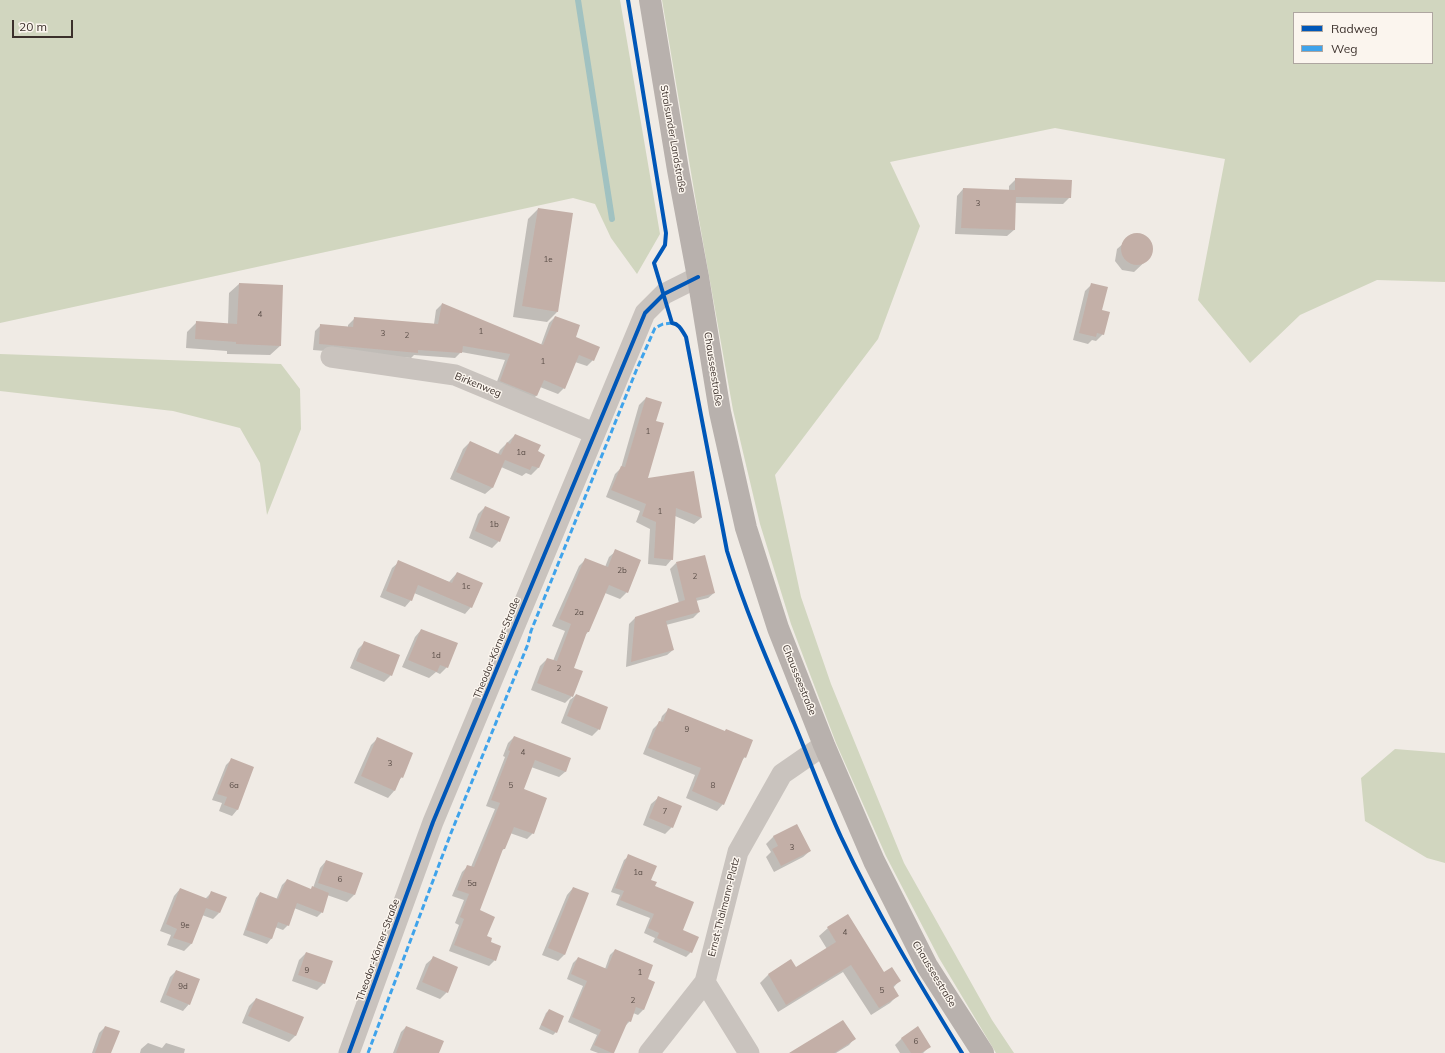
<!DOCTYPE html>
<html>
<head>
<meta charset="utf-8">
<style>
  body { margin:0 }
  #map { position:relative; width:1445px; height:1053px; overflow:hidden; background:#f0ebe5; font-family:Mulish,sans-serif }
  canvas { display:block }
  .legend { position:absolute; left:1293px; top:12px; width:140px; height:52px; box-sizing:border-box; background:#fbf5ee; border:1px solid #aea6a0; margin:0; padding:5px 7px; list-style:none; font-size:12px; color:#3b302b }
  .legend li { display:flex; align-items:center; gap:8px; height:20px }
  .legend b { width:20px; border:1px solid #aea6a0 }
  .scale { position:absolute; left:12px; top:20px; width:61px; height:18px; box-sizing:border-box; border:2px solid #3b302b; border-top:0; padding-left:5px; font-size:12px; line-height:14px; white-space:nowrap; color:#3b302b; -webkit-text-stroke:3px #fbf5ee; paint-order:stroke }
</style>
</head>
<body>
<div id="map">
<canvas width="1445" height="1053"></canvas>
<ul class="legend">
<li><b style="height:5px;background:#0057b8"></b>Radweg</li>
<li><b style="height:5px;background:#3fa3eb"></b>Weg</li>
</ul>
<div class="scale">20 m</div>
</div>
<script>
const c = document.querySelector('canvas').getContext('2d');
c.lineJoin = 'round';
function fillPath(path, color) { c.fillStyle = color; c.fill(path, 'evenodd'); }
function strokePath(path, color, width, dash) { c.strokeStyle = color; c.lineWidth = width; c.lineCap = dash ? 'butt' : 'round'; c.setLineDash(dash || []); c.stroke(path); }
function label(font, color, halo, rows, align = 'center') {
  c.font = font + ' Mulish,sans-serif'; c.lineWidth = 3; c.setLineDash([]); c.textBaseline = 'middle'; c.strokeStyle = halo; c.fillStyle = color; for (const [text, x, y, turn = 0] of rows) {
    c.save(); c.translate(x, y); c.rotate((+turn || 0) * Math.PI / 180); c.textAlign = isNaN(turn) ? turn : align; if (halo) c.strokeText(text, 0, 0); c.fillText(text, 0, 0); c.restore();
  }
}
fillPath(new Path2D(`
  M0,0h620l40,234 -23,40 -26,-36 -16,-34 -22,-6 -573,125z
  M662,0h783v282l-68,-2 -77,35 -50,48 -52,-63 27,-141 -170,-31 -165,34 30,64 -42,113 -103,136 26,122 30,87 73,179 88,157 22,33h-18l-57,-95 -53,-102 -50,-113 -45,-119 -31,-100 -27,-114 -35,-196zM1294,13h138v50h-138z
  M0,354l281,10 19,25 1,40 -34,86 -7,-52 -20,-35 -67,-17 -173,-20z
  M1395,749l50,4v110l-18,-5 -62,-37 -4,-43z`), '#d1d6bf');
fillPath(new Path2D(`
  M1016,179l54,18 -7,7 -48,-1 -1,27 -7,6 -52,-2 2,-38 6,-7 46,2v-5z
  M538,209l19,103 -10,10 -34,-5 15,-98z
  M1133,235l12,1 7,10 -2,11 -16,15 -12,-2 -7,-9 2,-12z
  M239,284l43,2 -2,60 -10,9 -43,-1v-3l-41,-3 1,-16 10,-10 31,2 1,-31z
  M1091,285l10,26 2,23 -7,7 -4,-1 -4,4 -15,-4 12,-49z
  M442,304l99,41 8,-22 6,-6 38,43 -6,6 -12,-4 -11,26 -6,6 -18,-7 -4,9 -6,6 -35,-15 10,-27 -44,-8 -6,6 -41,-3 -3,3 -98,-8 2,-19 6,-6 27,2v-2l6,-6 80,5 2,-14z
  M646,398v81l47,-7 8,46 -7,6 -19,-8 -3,43 -6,7 -18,-2 2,-35 -14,-7 4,-11 -34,-14 9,-23 6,-6 18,-63z
  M515,435l21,17 7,3 -5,13 -7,7 -5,-2 -4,3 -21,-9 -9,21 -7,6 -35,-15 13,-30 7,-7 28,12 2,-4z
  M485,507l14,34 -7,7 -23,-10 9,-24z
  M616,551l11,41 -7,7 -15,-6 -17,39 -3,3 -12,33 8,4 -11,28 6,-5 23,34 -7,7 -31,-13 10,-26 -6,6 -34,-13 9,-24 7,-7 6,2 12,-30 -13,-5 27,-60 7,-7 19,8 4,-10z
  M399,562l50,20 8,-9 14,34 -6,7 -51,-21 -3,7 -6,7 -25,-10 12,-29z
  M676,563l38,30 -6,5 -12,3 3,11 -6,6 -27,7 7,25 -6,5 -41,12 3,-43 6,-6 44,-15 -9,-34z
  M421,630l26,37 -7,7 -4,-2 -7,6 -27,-11 13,-30z
  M365,642l26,33 -7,7 -34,-14 8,-19z
  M669,709l55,23 2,-2 19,27 -5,5 -17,42 -6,7 -31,-13 9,-23 -52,-21 10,-25 7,-7 2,-6z
  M514,737l56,22 -5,13 -6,5 -28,-10 -9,23 11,43 -6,6 -17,-6 -6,16 -3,2 -23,60 17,49 -6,6 -40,-15 10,-26 -4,-2 9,-23 -12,-4 10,-24 6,-6 3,1 24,-58 -9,-3 19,-49 -2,-1 5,-13z
  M377,739l25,38 -3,3 -5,11 -6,7 -34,-15 17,-38z
  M232,759l21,9 -16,42 -5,6 -13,-5 3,-8 -10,-3 14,-35z
  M658,798l14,29 -7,7 -22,-9 8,-21z
  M797,825l13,26 -7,6 -29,15 -8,-15 5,-5 -5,-8 7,-7z
  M629,856l21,24 32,51 9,21 -5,5 -33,-15 2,-4 -11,-5 6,-15 -34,-13 4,-10 -9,-3 13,-32z
  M326,861l36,12 -8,22 -7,7 -20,-7 -5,17 -5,5 -23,-9 -6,17 -5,5 -8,-3 -4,12 -4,5 -24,-9 13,-37 4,-5 16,7 6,-15 5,-5 23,10 3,-2 7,-20z
  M573,888l-9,67 -6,6 -16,-6 25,-60z
  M180,889l25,10 7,-7 7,21 -6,6 -11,-4 -11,29 -7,7 -17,-6 4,-10 -11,-4 14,-35z
  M848,916l36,57 16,7 -7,8 5,7 -8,8 -19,12 -28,-43 -65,40 -18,-29 8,-8 23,-15 5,9 31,-20 -8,-13 9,-8z
  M615,950l31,30 8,3 -11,27 -5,5 -5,-2 -3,8 -6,6 -11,26h-15l-8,-3 7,-15 -29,-13 15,-36 -16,-7 6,-16 5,-5 27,11 5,-14z
  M306,953l18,30 -7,7 -25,-9 7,-21z
  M433,958l14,34 -7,7 -24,-10 10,-25z
  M176,971l13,33 -6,7 -23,-9 10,-25z
  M256,999l40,36 -7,7 -47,-19 7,-17z
  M549,1010l7,22 -3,3 -14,-6 7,-16z
  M105,1027l5,26h-18l7,-20z
  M406,1027l32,26h-45l8,-21z
  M902,1038l28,8 -7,7h-23l-5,-8z
  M854,1039l-5,6 -13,8h-42z
  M148,1043l14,5 4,-5 19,6 -1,4h-44l1,-4z`), '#0003');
strokePath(new Path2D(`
  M578,0l34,219`), '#a1c2c1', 6);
fillPath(new Path2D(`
  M1015,178l57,2 -1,18 -55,-1 -1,33 -54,-2 2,-40 52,2z
  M538,208l35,5 -15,99 -36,-6z
  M1121 249a16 16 0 1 1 32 0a16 16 0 1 1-32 0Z
  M239,283l44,2 -2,61 -45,-2v-2l-41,-3 1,-18 41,3z
  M1091,283l17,4 -6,23 8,2 -6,23 -7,-2 -1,4 -17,-4z
  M442,303l101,42 12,-29 25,9 -4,12 24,10 -6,14 -15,-6 -14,34 -21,-9 -7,16 -37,-15 10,-27 -47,-8 -1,7 -44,-3v3l-99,-9 1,-20 33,3 1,-10 84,7z
  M646,397l16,5 -6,19 8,2 -16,55 46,-7 8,47 -26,-10 -3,52 -19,-2 2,-36 -14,-6 4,-12 -35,-14 10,-24 4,1z
  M515,434l26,11 -3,6 7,4 -6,13 -7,-2 -2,4 -25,-10 -12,28 -37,-16 14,-31 31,14 6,-13 3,2z
  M485,506l25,11 -10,25 -25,-11z
  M615,549l26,11 -13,33 -19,-8 -20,47h-2l-13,36 9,3 -10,26 -36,-14 10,-25 10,3 14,-37 -12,-5 26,-61 23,9z
  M705,555l10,38 -19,5 4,14 -34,9 8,29 -43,12 4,-45 50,-17 -9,-38z
  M398,560l54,23 5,-11 26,11 -11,25 -54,-23 -6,16 -26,-10z
  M421,629l37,14 -10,25 -8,-3 -3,7 -29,-12z
  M364,641l36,14 -8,21 -36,-15z
  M576,694l32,13 -8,23 -33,-14z
  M668,708l57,23 1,-2 27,11 -7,18 -2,-1 -20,48 -32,-14 9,-23 -53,-20 11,-27 4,1z
  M514,736l57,22 -5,14 -31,-12 -11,29 23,9 -13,36 -20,-7 -9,22h-2l-23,61 15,7 -8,19 5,2 -1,4 10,4 -5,15 -42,-16 10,-26 -4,-2 9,-23 -12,-4 10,-25 7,2 26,-64 -9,-3 19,-49 -2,-1z
  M377,737l36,16 -10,25 -2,-1 -6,14 -34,-15z
  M231,758l23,9 -16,43 -14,-5 3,-8 -10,-3z
  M658,796l24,10 -9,22 -24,-10z
  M797,824l14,27 -30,15 -9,-17 6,-3 -5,-10z
  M628,854l29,12 -6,14 6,2 -2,4 39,16 -11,28 16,7 -7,16 -35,-15 2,-5 -11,-5 6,-14 -34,-14 4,-9 -9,-3z
  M326,860l37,13 -8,22 -37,-12z
  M287,879l24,10 1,-3 17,7 -6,20 -26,-10 -8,23 -11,-4 -6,17 -26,-9 14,-38 18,7z
  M573,887l16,6 -24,62 -17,-7z
  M180,888l28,11 3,-8 16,6 -7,16 -14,-5 -14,36 -19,-6 4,-9 -11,-5z
  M848,914l36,58 8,-5 9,14 -8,5 6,10 -20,12 -28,-43 -65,40 -18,-31 23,-15 5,8 40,-25 -9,-15z
  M615,949l38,16 -5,14 7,3 -11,28 -8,-3 -5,15 -3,-1 -14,32h-2l-18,-8 7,-15 -29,-13 15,-36 -16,-7 7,-17 29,12z
  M306,952l27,9 -8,23 -27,-9z
  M433,956l25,11 -10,26 -26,-11z
  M176,970l24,9 -10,26 -24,-10z
  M256,998l48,19 -8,19 -48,-20z
  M549,1009l15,7 -7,17 -16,-8z
  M843,1020l13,19 -22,14h-45z
  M105,1026l15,5 -9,22h-16z
  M406,1026l38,15 -5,12h-43z
  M918,1026l13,21 -10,6h-10l-10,-15z`), '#c3afa7');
strokePath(new Path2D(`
  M331,357l124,18 139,58
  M705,982l44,71
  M349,1053l84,-231 212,-509 19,-19 34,-17
  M649,1053l56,-71 33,-130 44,-78 42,-29`), '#c9c3be', 21);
strokePath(new Path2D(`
  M650,0l28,170 20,107 22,135 26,116 32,100 46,117 50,116 53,105 56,87`), '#b8b1ad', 22);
strokePath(new Path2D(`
  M368,1053l83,-220 77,-189 3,-13 105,-260 19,-43 8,-4 9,-1`), '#3fa3eb', 3, [6, 3]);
strokePath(new Path2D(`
  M628,0l38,233 -1,12 -11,18 18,60c8,1 10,8 14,14l41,214c18,59 43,116 67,172 16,38 30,77 47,114 35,75 78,146 121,216
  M349,1053l84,-231 212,-509 19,-19 34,-17`), '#0057b8', 4);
label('8px', '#5d504a', null, [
  ["3",978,204],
  ["1e",548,260],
  ["4",260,315],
  ["1",481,332],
  ["3",383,334],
  ["2",407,336],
  ["1",543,362],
  ["1",648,432],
  ["1a",521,453],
  ["1",660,512],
  ["1b",494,525],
  ["2b",622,571],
  ["2",695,577],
  ["1c",466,587],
  ["2a",579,613],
  ["1d",436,656],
  ["2",559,669],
  ["9",687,730],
  ["4",523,753],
  ["3",390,764],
  ["6a",234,786],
  ["5",511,786],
  ["8",713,786],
  ["7",665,812],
  ["3",792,848],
  ["1a",638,873],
  ["6",340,880],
  ["5a",472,884],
  ["9e",185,926],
  ["4",845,933],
  ["9",307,971],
  ["1",640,973],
  ["9d",183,987],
  ["5",882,991],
  ["2",633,1001],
  ["6",916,1042]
]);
label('10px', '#3b302b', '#fbf5ee', [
  ["Stralsunder Landstraße",673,139,80],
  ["Chausseestraße",713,369,81],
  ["Birkenweg",478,385,22],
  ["Theodor-Körner-Straße",497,648,-68],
  ["Chausseestraße",799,680,68],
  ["Ernst-Thälmann-Platz",724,907,-76],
  ["Theodor-Körner-Straße",378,950,-70],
  ["Chausseestraße",934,974,59]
]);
</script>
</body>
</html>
